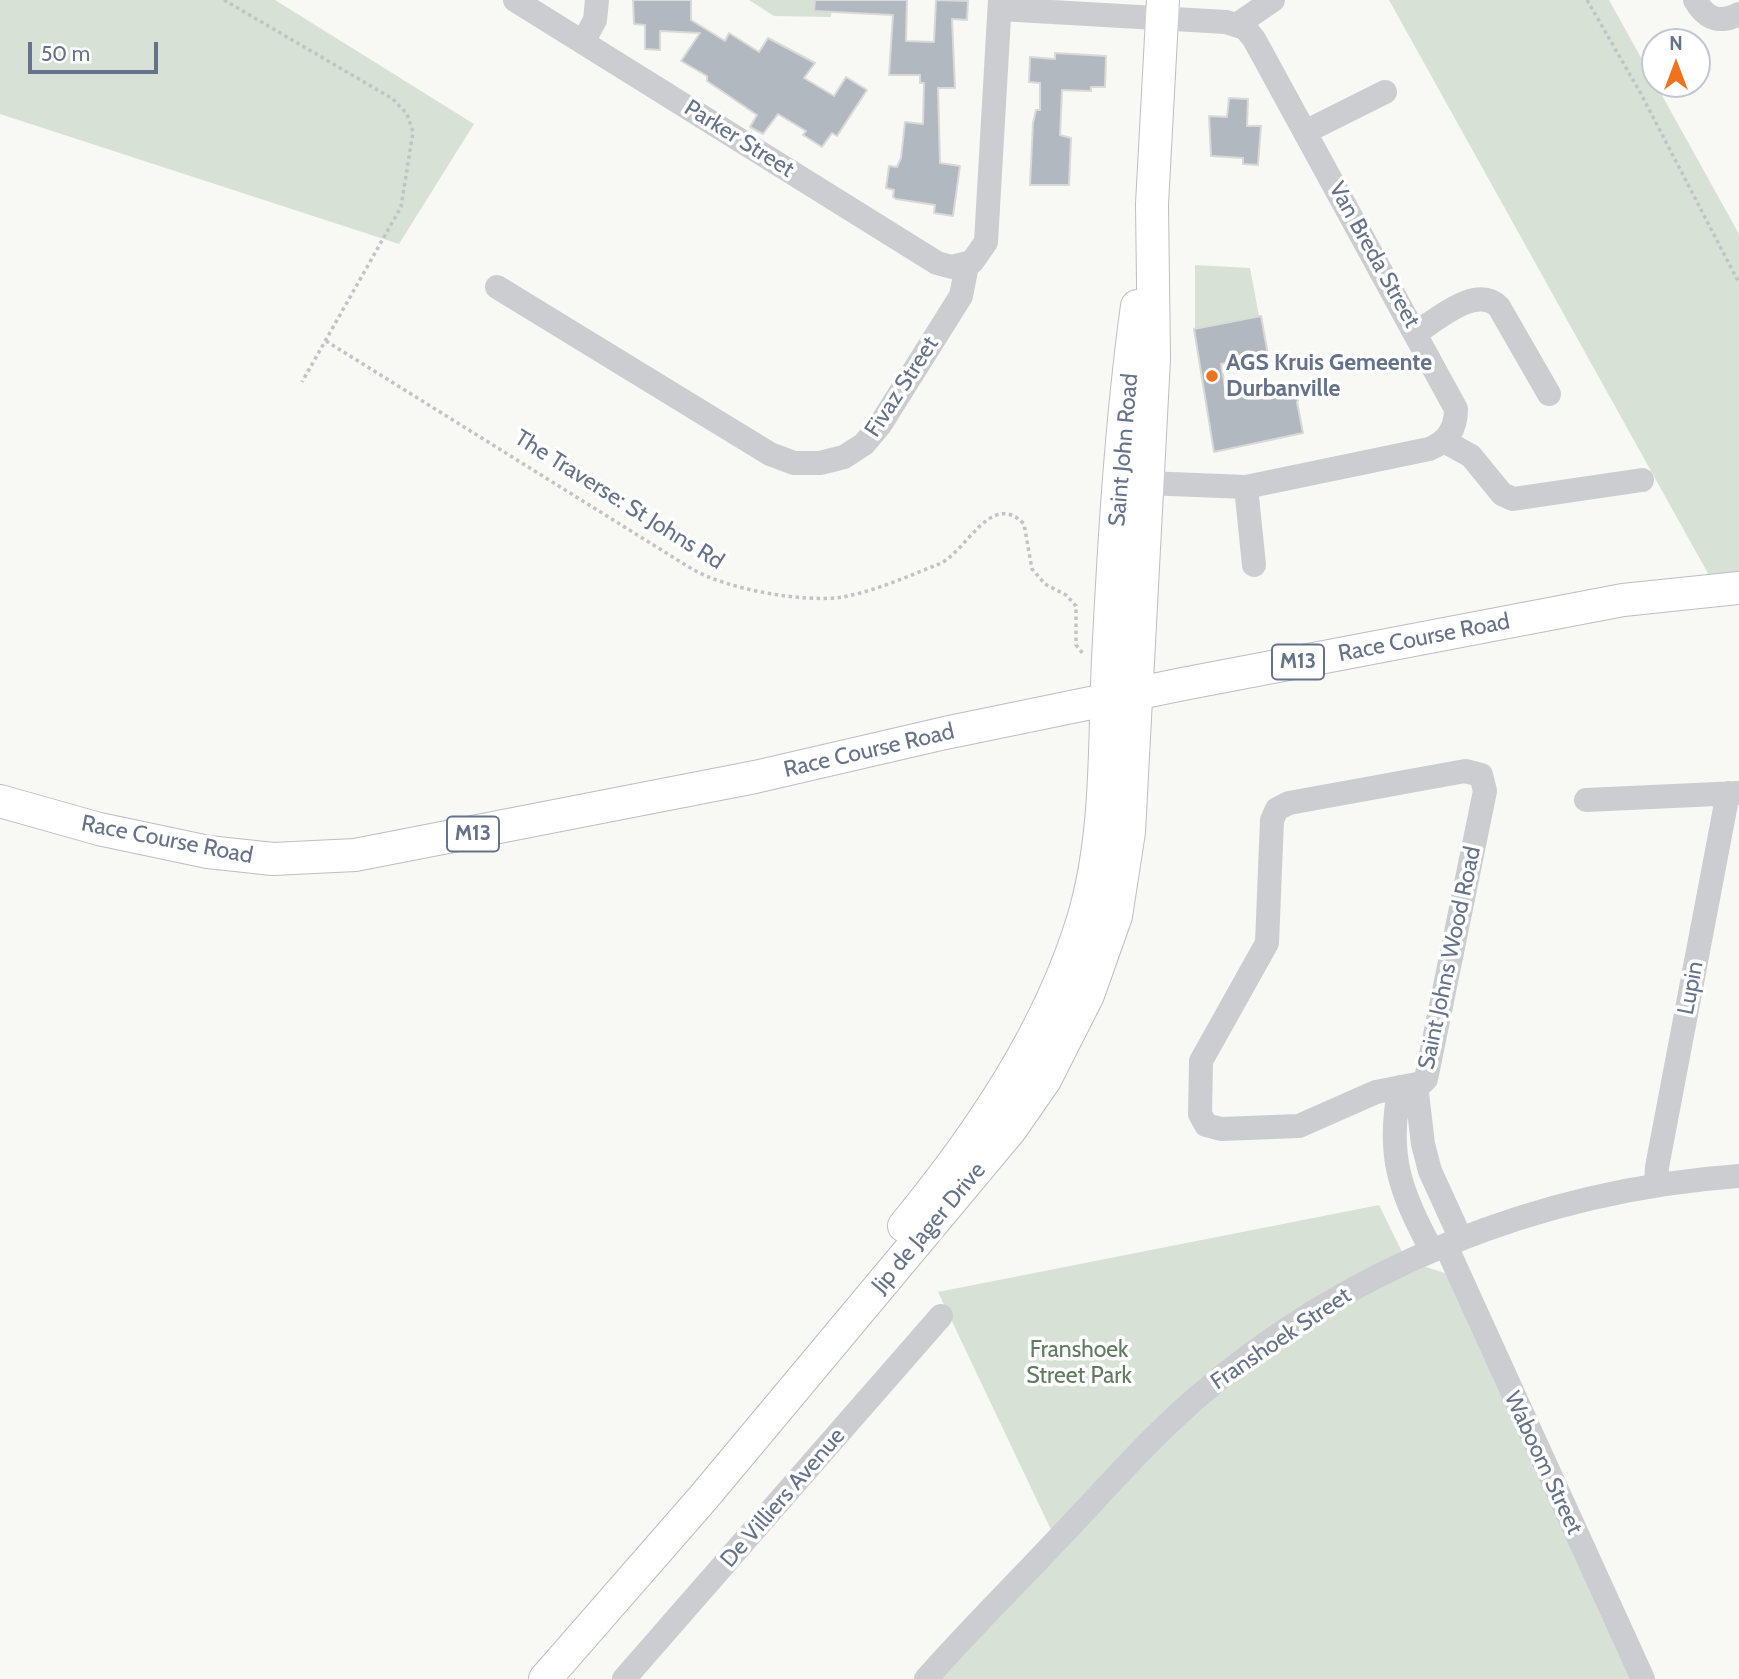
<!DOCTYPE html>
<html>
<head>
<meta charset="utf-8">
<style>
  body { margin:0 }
  #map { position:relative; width:1739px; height:1679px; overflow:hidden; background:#f8f8f5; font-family:Cabin,sans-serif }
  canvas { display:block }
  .north { position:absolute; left:1641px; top:28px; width:70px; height:70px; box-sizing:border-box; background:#fff; border:2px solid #c1c7d0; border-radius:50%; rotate:0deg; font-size:19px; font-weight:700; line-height:28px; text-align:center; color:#657289 }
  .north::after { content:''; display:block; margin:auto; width:24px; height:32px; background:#f1721d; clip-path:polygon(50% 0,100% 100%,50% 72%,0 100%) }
  .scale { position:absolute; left:28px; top:42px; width:130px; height:32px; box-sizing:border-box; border:4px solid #657289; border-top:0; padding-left:9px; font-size:21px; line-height:24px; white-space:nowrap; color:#657289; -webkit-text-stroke:5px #fff; paint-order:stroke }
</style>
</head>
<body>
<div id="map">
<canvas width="1739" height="1679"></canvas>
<div class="north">N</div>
<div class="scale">50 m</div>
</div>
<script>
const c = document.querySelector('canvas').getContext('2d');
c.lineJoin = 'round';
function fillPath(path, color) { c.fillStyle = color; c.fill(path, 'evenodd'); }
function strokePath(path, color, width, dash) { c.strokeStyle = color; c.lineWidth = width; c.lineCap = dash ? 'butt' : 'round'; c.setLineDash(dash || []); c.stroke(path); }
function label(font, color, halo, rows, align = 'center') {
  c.font = font + ' Cabin,sans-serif'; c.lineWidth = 7; c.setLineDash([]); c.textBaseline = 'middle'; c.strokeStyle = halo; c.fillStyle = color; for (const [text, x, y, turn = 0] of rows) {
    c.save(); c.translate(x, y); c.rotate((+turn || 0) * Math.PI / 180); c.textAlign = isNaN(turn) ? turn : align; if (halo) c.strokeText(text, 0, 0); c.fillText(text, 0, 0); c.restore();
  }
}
fillPath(new Path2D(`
  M0,0h275l199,124 -75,120 -399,-130z
  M749,0h83l-1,17 -57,-1z
  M1389,0h220l130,234v341l-29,2z
  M1195,265l55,3 9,48 -64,13z
  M1379,1205l24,49 -46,24 -304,256 -115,-242z
  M1423,1266l25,8 183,405h-693l190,-204 96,-88 114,-78z`), '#d8e1d6');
const building = new Path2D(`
  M633,0h58v20l34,21 4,-8 30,19 9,-14 47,25 -11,15 30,18 12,-19 21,13 -30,46 -5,-3 -10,14 -19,-12 3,-4 -28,-17 -15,20 -13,-7 7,-12 -50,-34v-5l-26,-15 19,-28 -40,-2v19l-15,-1v-24l-11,-1z
  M815,0h92l-1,41 28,1 2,-42 32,1 -1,19 -15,-1 3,69h-17l2,75 20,3 -7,50 -19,-3 1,-8 -39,-6 -3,-2 1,-7 -8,-2 3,-22 8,1 4,-9 4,-36 18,2 1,-41h-4v-8h-31l4,-60 -79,-4z
  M1055,53l51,3 -1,31h-14v4l-29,-1 -2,45 11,3 -2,47h-39l3,-62 3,-13h4v-27l-11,-1 1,-25 25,2z
  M1229,98l19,1 -1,27h14l-3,39 -15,-1v-6l-32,-2 -2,-40 18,1z
  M1261,316l7,39 -47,9 6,35 61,-12 13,8 -4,7 6,31 -89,19 -20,-123z`);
fillPath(building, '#b2b8c0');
strokePath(building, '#d9dad7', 2);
const major = new Path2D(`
  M0,801l99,28 109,23 65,7 82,-4 400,-78 190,-44 238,-49 440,-84 116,-12
  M904,1226c75,-91 146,-196 180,-310 24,-83 20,-171 24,-257 6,-118 13,-237 29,-353
  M545,1679l158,-181 308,-369 34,-49 43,-85 28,-79 13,-84 25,-473 -2,-155 11,-204`);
strokePath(major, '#bbbec3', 34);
strokePath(new Path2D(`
  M224,0l169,99 14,15 6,18 -12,75 -99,175
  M1587,0l53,92 99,191
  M326,341l366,228c35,20 110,34 151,28 32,-6 66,-21 96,-33 27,-11 52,-75 85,-40l8,45 13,15 21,11 10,11v39l8,10`), '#c1c3c6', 3.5, [3.5, 3.5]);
strokePath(new Path2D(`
  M515,0l422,263 15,4 20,-5 14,-20 14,-242
  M1695,0c11,19 24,24 44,14
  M1000,9l226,13 19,6 9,11 202,370c0,20 -9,33 -27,40l-183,38 -100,-4
  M1238,24l35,-24
  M583,42l12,-22 2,-20
  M1307,131l78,-39
  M497,287l273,167 24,9h26l24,-6 20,-13 16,-19 81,-129 6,-31
  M1417,332c21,-13 60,-48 82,-25l50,87
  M1444,441l27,15 31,38 11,5 129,-19
  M1246,487l8,78
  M1465,771l16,4 4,16 -59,288 -4,4 -46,9 -77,34 -78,3 -15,-4 -6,-11 1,-53 66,-118 5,-123 5,-11 12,-6z
  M1586,800l153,-7
  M1416,1085l7,59 7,27 31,68
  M1400,1087c-14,68 0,104 32,164
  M1656,1184l1,-17 71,-374
  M1446,1246l197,433
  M624,1679l317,-363
  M926,1679c42,-48 87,-92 131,-139 45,-47 88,-97 137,-140 150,-132 347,-210 545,-224`), '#cbcdd1', 24);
strokePath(major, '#fff', 32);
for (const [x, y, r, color] of [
  [1212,376,7,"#f1721d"]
]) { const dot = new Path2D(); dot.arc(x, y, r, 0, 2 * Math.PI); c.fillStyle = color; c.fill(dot); strokePath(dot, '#fff', 2.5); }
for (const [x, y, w] of [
  [1298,662,52],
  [473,834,52]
]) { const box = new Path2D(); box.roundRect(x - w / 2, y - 17.5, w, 35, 5); c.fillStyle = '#fff'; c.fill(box); strokePath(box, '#657289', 2); }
label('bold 21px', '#657289', null, [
  ["M13",1298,662],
  ["M13",473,834]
]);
label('23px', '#657289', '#fff', [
  ["Parker Street",739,139,32],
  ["Van Breda Street",1374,255,61],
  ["Fivaz Street",902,387,-57],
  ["Saint John Road",1124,450,-85],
  ["The Traverse: St Johns Rd",619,500,32],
  ["Race Course Road",1424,638,-11],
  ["Race Course Road",869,751,-13],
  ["Race Course Road",167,840,11],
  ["Saint Johns Wood Road",1450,958,-78],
  ["Lupin",1691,988,-79],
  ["Jip de Jager Drive",929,1228,-50],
  ["Franshoek Street",1281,1339,-34],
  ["Waboom Street",1543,1463,65],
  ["De Villiers Avenue",783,1498,-49]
]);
label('bold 23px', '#657289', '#fff', [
  ["AGS Kruis Gemeente",1226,363],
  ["Durbanville",1226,389]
], 'left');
label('23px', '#617a60', '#fff', [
  ["Franshoek",1079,1350],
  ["Street Park",1079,1376]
]);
</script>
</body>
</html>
